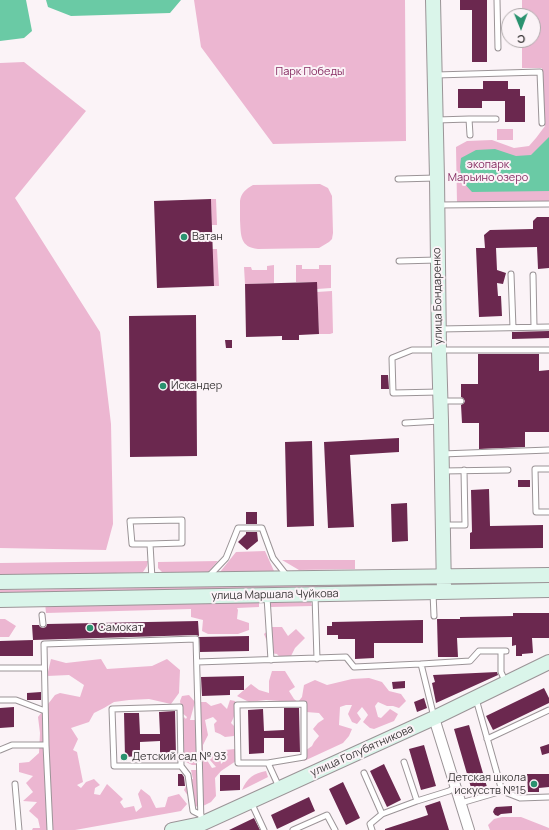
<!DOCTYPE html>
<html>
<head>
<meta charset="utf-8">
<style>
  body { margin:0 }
  #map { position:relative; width:549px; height:830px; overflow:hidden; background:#fbf3f7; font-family:Manrope,sans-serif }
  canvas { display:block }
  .north { position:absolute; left:501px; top:8px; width:40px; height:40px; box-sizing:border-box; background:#fbf3f7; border:1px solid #afa9ab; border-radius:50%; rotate:179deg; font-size:11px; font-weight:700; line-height:16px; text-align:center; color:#3c393a }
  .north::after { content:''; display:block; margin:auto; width:14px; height:18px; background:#2a926f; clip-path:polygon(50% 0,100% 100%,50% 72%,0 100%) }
</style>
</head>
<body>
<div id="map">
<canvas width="549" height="830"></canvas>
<div class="north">С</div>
</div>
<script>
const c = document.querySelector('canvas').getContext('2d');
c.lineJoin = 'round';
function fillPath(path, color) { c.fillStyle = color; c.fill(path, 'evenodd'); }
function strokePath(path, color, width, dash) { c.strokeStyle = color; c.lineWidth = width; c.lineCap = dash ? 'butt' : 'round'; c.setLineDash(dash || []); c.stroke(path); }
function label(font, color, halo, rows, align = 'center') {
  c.font = font + ' Manrope,sans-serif'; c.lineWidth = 4; c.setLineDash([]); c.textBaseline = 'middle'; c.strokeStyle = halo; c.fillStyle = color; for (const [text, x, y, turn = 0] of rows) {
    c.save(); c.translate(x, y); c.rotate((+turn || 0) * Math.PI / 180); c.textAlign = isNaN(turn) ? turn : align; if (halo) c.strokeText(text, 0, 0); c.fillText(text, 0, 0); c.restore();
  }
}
fillPath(new Path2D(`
  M194,0h211l1,141 -133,3 -72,-97z
  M522,0h27v201l-92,2 -1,-56 11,-6 25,-1 22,8 15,-2 7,-8 9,-12 -3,-58h-20v-28h11v-24h-11z
  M24,62l62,49 -71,87 85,134 11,92 2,100 -7,26 -106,-2v-485z
  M497,129h16v11h-16z
  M320,184l8,4 4,8 1,37 -1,6 -3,3 -10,6 -61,1c-18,-2 -17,-13 -18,-29 0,-6 0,-13 0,-19 1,-8 6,-12 13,-16z
  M211,199h5l1,26h-5z
  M212,249h5l2,37h-5z
  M274,265v18l-29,1 -1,-17h7l1,3h15v-4z
  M296,265h6v4h17v-4h12v23l-14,1v-7h-21z
  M332,291l1,42 -3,1h-11l-2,-42z
  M265,551l9,20 -54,1 16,-20z
  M282,560h73v9l-56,1z
  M148,561l-1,5 -4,6 -83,3 -60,1v-13z
  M218,561l-10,11 -45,1 -5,-5v-6z
  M549,580v3l-82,1v-2z
  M432,583l1,1 -1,1 -82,2 -1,-2z
  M340,585l2,2 -342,8v-5z
  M259,600v7l-22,1 1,2 -1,9 12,4v7l-11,4h-30l-6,-3 1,-11 -12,-3v-8l-145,4 -1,-10z
  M311,602l1,4 -41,1v-4z
  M0,619h5l11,7 -7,11h-9z
  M272,627h10l6,9 8,-7 9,9 -10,10 -6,12h-7l-5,-6 -7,-1 -2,-9 -4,-10z
  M51,659l15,4 35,-4 6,10 45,-3 15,-7 13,11 -1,23 -8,11 -22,-5 -20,1 -15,2 -10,6 -10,5 -5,9 -18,6 7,11 -5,11 4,2 6,30 -6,3 4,3 5,-6 8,-3 6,6 -5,3 -1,6 6,1 7,-11 16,15 -3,3 4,6 10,-2 2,6 6,-5 -4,-13 3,-5 9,7 6,12 9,-1 3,-10 11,-3 8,10 -6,7 -106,19h-43l1,-2h7l-2,-9 -9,-8 8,-9 -14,-1 10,-9 -7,-9 7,-7 -14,-4v-9l10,-1 10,-9 1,-20 -2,-16 17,-22 5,-2 20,4 4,-12 -15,-10 -22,1z
  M272,671h13l10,16 -6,4 5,8 4,3 4,-5 2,-12 11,-5 12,5 25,-6 17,-1 13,4 7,9 12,3 5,7 -7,7 -6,-2h-6l-9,-4 -3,4 3,11 3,1 9,-9 8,5 -4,7 -20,8 -4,-1 -7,-6 5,-7 -2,-3 -4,-5 -5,6 4,6 -4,5 -5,-2 -4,-8 4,-9h-6l-6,2 -1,18 13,4 -3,7 -6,7 -39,18 -5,-6 13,-9 2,-4 5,-6 -6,-7 5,-6 6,-4 -5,-6 -13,-1v-9l-40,-3 -17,2 -12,-6 14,-12 8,6 10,3v-12z
  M189,695l6,7 -5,18h6l4,-18h6l5,4 10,-3 6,6 3,-9 5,1c2,7 0,15 -4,22l4,4 -1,9 -9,1 -5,-3 -5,-2 -1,-8 3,-3 -4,-4 -8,3 3,15 -5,10v9l9,14 4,-1 -6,-7 3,-5 7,2 1,7 4,-4v-10l10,-1 1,12 -15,10 -6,7 1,18 -5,6 -12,6 -5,-3 -10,-15 2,-4v-5l7,-2 -2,-9h7v-5h-6l-10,-5v-37l2,-6 2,2 1,-2 -5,-4 -2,-12 2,-5z
  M266,771l2,6 -26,13c5,-12 12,-17 24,-19z
  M502,817h19l28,11v2h-59l-2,-5 6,-6z`), '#ecb6d1');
fillPath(new Path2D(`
  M0,0h26l6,31 -8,7 -24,3z
  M46,0h135l-11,13 -99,3 -23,-9z
  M549,137v54l-77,1 -10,-11 -2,-14 1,-9 15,-8 19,-1 21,7 15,-1z`), '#6acaa5');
fillPath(new Path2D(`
  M460,0h27v62h-15v-52h-12z
  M483,81h25v8h12v7h5v26h-20v-21h-23v7h-24v-19h25z
  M211,199l3,87 -57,2 -3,-87z
  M537,217h12v51l-11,1 -1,-22 -41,1 1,22 9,3 -3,11 -6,-1 1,13h3l1,20 -23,1 -3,-69h9l-1,-13 6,-5 43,-1v-8z
  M317,282l2,52 -20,1v5h-17v-4l-36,1 -1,-53z
  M196,315l1,141 -67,1 -1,-141z
  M549,331v7l-37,1v-7z
  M225,340h7v8h-6z
  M478,354h61v17l10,-1v62h-24v15l-46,2v-26h-17l-1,-18 3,-2 1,-2 -2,-3 -2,-1v-13h17z
  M381,375h7l1,14h-8z
  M399,438v14l-49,3 4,72 -26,1 -4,-86z
  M312,441l2,85 -27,1 -2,-85z
  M518,480h12v7h-12z
  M489,489l1,37 53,-1v23l-73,1v-16l2,-1 -1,-42z
  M407,503l1,38 -16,1 -1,-38z
  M246,512h11v12h-11z
  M246,532h11l1,9 -11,9 -9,-8 8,-8z
  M513,613h36v25h-17l1,15 -11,1v2h-6v-11l-4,1v-9l-55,1 1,19h-20l-1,-38h23v-2l53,-1z
  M423,620v23h-49v15l-19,1v-20h-17v-4h-11v-9h5v-4z
  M198,621l1,15 -3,-1 -163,5 -1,-15h7l1,2 3,1 3,-1 1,-3z
  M249,636v15l-49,1 -1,-15z
  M33,640v16h-33v-15z
  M497,672l1,3 -62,28 -4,-20 3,-1 -2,-7z
  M244,676v14h-14v5l-28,1 -1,-19z
  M405,681v7l-12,1 -1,-7z
  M544,688l5,10v5l-56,27 -7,-14z
  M41,692v8h-14v-7z
  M424,698l3,10 -10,4 -3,-10z
  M14,707v20l-14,1v-20z
  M284,708h15l1,44h-16v-14h-20v15l-15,1 -1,-44 15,-1 1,22 20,-1z
  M175,711l1,44h-16v-14l-20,1v14l-15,1 -1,-44h15l1,21h20l-1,-22z
  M469,725l18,62 -15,4 -18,-62z
  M549,744v9l-7,2 -2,-8z
  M424,745l12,41 -15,4 -12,-41z
  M384,764l17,36 -14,7 -17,-36z
  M178,774h4l2,3 1,9h-7z
  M527,774h22v13l-10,1v4h-11z
  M220,775h20v15l-20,1z
  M343,782l17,36 -14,7 -17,-36z
  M309,797l6,14 -38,18 -6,-14z
  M440,801l9,29h-64v-1l43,-14 -3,-9z
  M512,806v7l-11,1 -3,2 -3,-1 -2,-3 1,-3 2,-2z
  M254,818l6,12h-31z`), '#6b284f');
const lane = new Path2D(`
  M497,0l1,48
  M436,75l104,-3 2,51
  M469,119h27
  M437,120l32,-1 1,16
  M398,179l38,-1
  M438,205l111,-1
  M399,261l38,-1
  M511,274l2,54
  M533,275l1,52
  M440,329l109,-2
  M439,392l-46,1 -1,-35 20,-8h137
  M442,401h19
  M405,423l35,-2
  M442,454l107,-4
  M549,469h-14l1,43h13
  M443,471l65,-1
  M443,525h22l-1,-55
  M150,544h-18l-2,-23 52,-1v23l-32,1 2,35
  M209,576l17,-18 12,-30h24l11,30 14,18
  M433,593l1,23
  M315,596l2,63
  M267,597l4,63
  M42,615l1,9
  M501,651v21l5,11
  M197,662l149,-5 8,10 67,-3 13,53
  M421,664l49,-3 9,-10h27
  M0,668h44
  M0,700h16l29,11
  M487,739l62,-29
  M46,745l-2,-101 152,-5 5,183
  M0,750l12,-5h34l4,85
  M404,762l13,39
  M268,763h-30l-1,-58 67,-1v53l-36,6 11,24
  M181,766l-1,-59 -68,2 2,57h67l7,9 5,36 8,4
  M364,773l18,41
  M15,784l4,46
  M502,791l18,7 29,-1
  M251,802l13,28
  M461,803l41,-12 -26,-92
  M293,830l34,-15 8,15
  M372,830l-2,-6 12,-10 35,-13 32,-10 7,-4`);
const street = new Path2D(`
  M434,718l35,112`);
const secondary = new Path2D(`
  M433,0l4,178 2,172 2,71 3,171
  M0,582l549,-7
  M0,600l549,-10
  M172,830l29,-6 233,-106 115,-56`);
strokePath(lane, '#9b9497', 7);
strokePath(street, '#9b9497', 12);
strokePath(secondary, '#9b9497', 16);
strokePath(lane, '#fff', 5);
strokePath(street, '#fff', 10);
strokePath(secondary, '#daf5ea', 14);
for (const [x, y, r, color] of [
  [184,237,4,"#2a926f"],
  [163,386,4,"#2a926f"],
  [90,628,4,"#2a926f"],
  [124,757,4,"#2a926f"],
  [534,784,4,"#2a926f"]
]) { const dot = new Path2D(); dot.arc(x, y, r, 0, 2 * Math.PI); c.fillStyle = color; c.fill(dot); strokePath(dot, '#fbf3f7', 1.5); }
label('11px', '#862c62', '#fbf3f7', [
  ["Парк Победы",310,72],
  ["экопарк",488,165],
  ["Марьино озеро",488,178]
]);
label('11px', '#3c393a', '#fbf3f7', [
  ["Ватан",192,237],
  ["Искандер",171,386],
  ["Самокат",98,628],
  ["Детский сад № 93",132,757],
  ["Детская школа",526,778,"right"],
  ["искусств №15",526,791,"right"]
], 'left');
label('11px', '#3c393a', '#fbf3f7', [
  ["улица Бондаренко",438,296,-91],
  ["улица Маршала Чуйкова",275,595,-1],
  ["улица Голубятникова",362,751,-24]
]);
</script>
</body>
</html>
